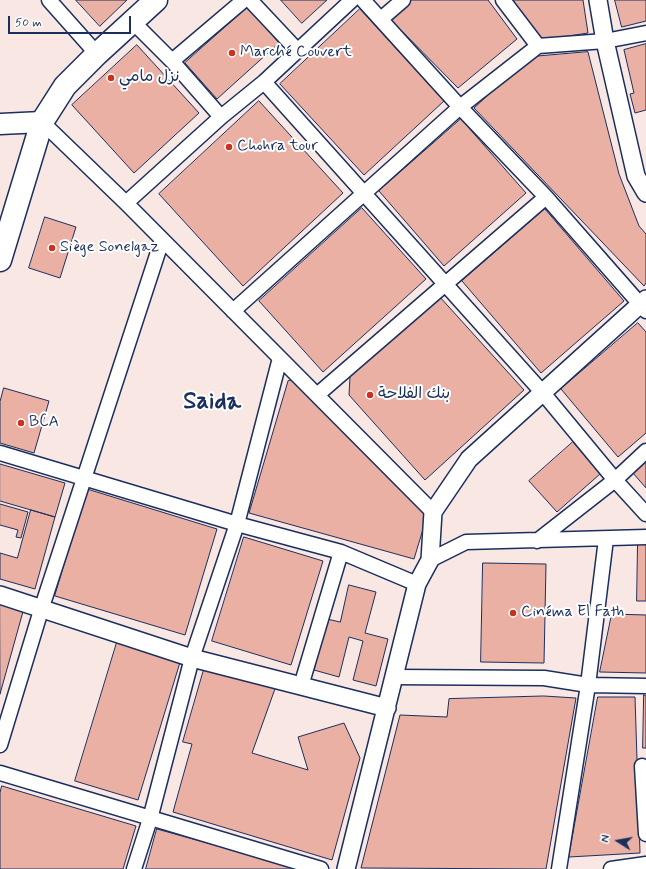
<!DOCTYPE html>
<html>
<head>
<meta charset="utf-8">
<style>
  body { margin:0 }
  #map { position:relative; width:646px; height:869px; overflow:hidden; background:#f8e7e3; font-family:Mynerve,sans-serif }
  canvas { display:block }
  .north { position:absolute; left:598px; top:821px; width:40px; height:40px; -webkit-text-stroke:3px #fff; paint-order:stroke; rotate:281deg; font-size:11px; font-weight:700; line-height:16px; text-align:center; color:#1b2f5e }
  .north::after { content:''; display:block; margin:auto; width:14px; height:18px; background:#1b2f5e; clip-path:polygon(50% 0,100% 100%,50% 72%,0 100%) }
  .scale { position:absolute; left:8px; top:16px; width:123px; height:18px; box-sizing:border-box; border:2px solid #1b2f5e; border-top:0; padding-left:5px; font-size:12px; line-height:14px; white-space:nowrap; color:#1b2f5e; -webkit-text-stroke:3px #fff; paint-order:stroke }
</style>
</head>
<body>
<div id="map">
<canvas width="646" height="869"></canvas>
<div class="north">N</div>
<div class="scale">50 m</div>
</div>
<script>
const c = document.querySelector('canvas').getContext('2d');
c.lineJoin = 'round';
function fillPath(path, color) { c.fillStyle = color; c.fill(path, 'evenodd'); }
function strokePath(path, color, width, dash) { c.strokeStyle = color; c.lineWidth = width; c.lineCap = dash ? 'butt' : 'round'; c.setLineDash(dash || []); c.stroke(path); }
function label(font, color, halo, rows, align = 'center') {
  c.font = font + ' Mynerve,"Playpen Sans Arabic",sans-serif'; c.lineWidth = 4; c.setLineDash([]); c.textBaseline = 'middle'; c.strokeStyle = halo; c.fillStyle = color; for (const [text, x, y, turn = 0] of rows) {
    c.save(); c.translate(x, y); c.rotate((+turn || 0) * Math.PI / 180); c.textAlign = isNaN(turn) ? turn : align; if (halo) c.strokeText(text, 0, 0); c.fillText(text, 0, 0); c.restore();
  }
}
const building = new Path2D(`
  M76,0h51l-27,26z
  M281,0h46l-25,23z
  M411,0h77l29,39 -59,49 -68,-69z
  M509,0h74l5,33 -50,8z
  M615,0h31v21l-24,6z
  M248,7l31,36 -62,56 -32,-36z
  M360,9l84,92 -80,74 -84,-91z
  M646,44v66l-11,3 -5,-19 4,-1 -10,-43z
  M137,45l62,68 -65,60 -62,-68z
  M588,52l31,122 20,52 7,8v49l-2,3 -170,-178 55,-51z
  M259,101l84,92 -100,93 -84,-92z
  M461,119l65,74 -82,73 -65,-75z
  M362,208l64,71 -103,93 -64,-71z
  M545,209l79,92 -83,72 -79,-92z
  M45,217l31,10 -16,51 -31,-10z
  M439,296l85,94 -99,90 -76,-85 1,-18z
  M638,323l8,9v101l-28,24 -57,-68z
  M293,380l134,136 -13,43 -165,-46 39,-132z
  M4,388l45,13 -15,52 -34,-10v-41z
  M573,442l27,32 -43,38 -28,-31z
  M646,462v26l-13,-15z
  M0,464l65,19 -10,34 -55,-16z
  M87,489l130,40 -32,106 -130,-39z
  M0,504l28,8 -7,26 -5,-1 2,-7 -18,-5z
  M31,510l24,7 -20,72 -35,-10v-26l17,5z
  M244,537l79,24 -32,104 -79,-24z
  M638,541h8v60h-9z
  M483,563l63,1 -2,99 -63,-1z
  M349,585l27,7 -11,41 23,6 -12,47 -23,-6 10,-39 -14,-4 -10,40 -25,-7 13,-51 13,3z
  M0,602l24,6 -24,86z
  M612,614l34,1v58l-46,-1z
  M118,639l63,20 -43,141 -63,-19z
  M205,666l71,20 -24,67 56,17 -10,-33 46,-14 16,35 -28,102 -159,-48 19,-68 -9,-2z
  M644,695l2,1v52h-3z
  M544,696l32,2 -30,171 -185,-1 39,-153 47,2 2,-18z
  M598,697h37l5,156 -71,4z
  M2,786l134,40 -13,43h-123v-76z
  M157,829l144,40h-155z`);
fillPath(building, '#e9b0a3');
strokePath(building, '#1b2f5e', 1);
const minor = new Path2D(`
  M49,0l48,54
  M250,0l47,50
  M363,0l97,107 86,90 100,114
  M503,0l35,46
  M381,19l22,-19
  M132,21l40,40 49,56
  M172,61l72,-61
  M264,82l279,311 72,87 31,34
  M42,122l84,81 307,309
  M126,203l95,-86 43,-35 88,-82
  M233,311l227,-204 78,-61 67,-5 41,-8
  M317,395l229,-198
  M0,453l237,71 104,28 76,32
  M537,541l78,-61 31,-29
  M430,560l36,-18 180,-5
  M394,677l150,1 44,7 58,1
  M301,686l40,-134
  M0,745l42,-138 120,-367
  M642,766l4,68
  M0,773l321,96
  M134,869l16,-50 42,-161 45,-134 43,-166
  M559,869l29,-184 18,-146
  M611,869l35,-5`);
const tertiary = new Path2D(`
  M598,0l7,41 31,135 10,17
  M0,595l192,63 195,50
  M346,869l71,-285 13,-24 3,-48 36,-53 177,-160`);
const secondary = new Path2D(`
  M0,124l42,-2`);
const primary = new Path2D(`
  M0,260l42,-138 23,-36 32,-32 59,-54`);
strokePath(minor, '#1b2f5e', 17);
strokePath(tertiary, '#1b2f5e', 20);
strokePath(secondary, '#1b2f5e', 23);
strokePath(primary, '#1b2f5e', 25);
strokePath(minor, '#fff', 14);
strokePath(tertiary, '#fff', 17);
strokePath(secondary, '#fff', 20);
strokePath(primary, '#fff', 22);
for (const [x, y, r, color] of [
  [232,53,4,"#c8321e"],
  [111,78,4,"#c8321e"],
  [229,147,4,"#c8321e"],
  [52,248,4,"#c8321e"],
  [370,395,4,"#c8321e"],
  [21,423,4,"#c8321e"],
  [513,613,4,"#c8321e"]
]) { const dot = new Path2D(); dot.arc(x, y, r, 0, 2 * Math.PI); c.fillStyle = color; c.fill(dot); strokePath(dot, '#fff', 1.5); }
label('16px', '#1b2f5e', '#fff', [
  ["Marché Couvert",240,53],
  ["نزل مامي",119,78],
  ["Chohra tour",237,147],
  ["Siège Sonelgaz",60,248],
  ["بنك الفلاحة",378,395],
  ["BCA",29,423],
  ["Cinéma El Fath",521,613]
], 'left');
label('bold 24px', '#1b2f5e', '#fff', [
  ["Saida",212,403]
]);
</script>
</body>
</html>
